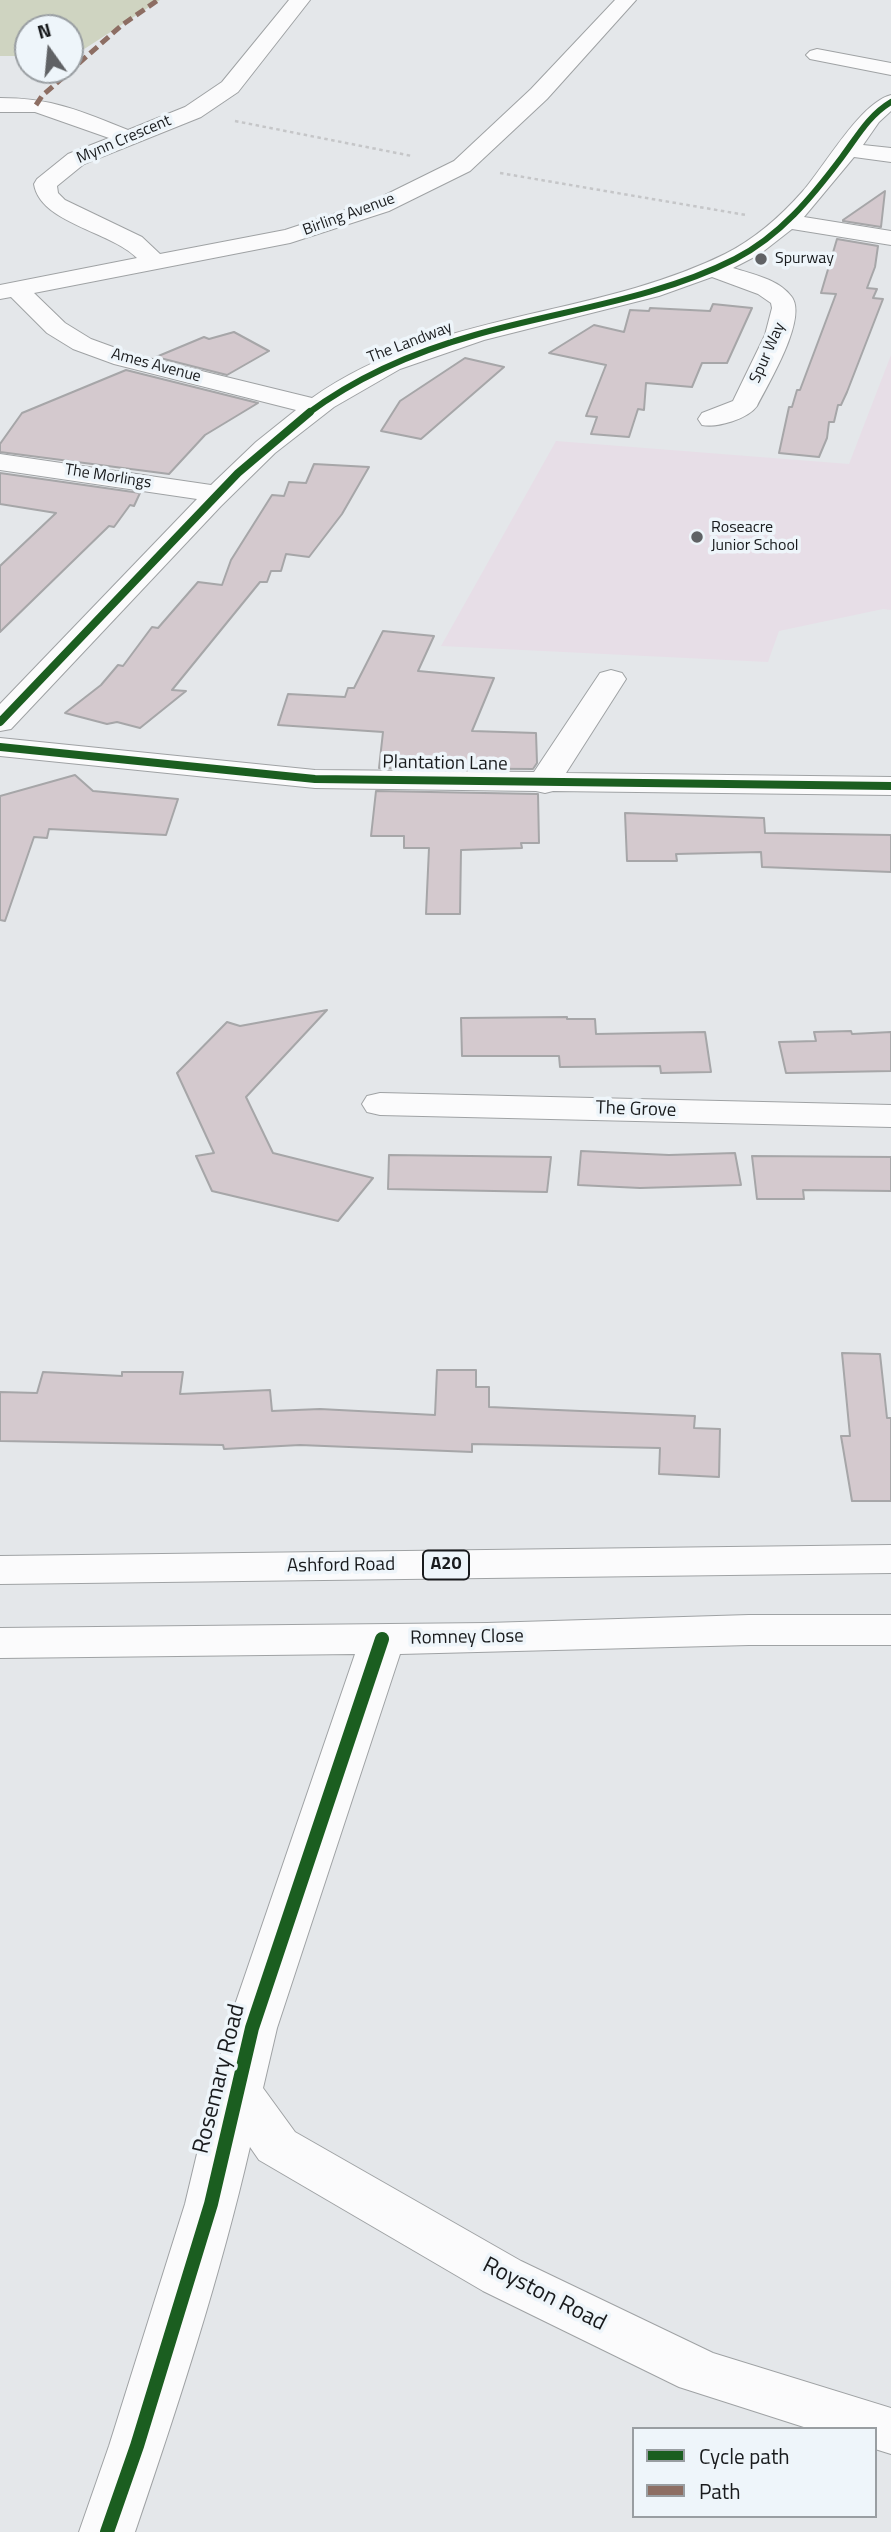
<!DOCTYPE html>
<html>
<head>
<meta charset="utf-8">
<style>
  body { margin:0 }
  #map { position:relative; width:891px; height:2532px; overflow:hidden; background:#e4e7ea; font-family:"Titillium Web",sans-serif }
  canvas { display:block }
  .legend { position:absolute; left:632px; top:2427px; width:245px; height:91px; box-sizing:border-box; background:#eef5fa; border:2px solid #999ea2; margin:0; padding:9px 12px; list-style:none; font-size:21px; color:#191b1d }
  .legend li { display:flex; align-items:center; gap:14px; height:35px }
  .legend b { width:35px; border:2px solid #999ea2 }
  .north { position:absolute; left:14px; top:14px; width:70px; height:70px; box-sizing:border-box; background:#eef5fa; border:2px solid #999ea2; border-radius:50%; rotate:345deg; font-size:19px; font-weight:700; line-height:28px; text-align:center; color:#191b1d }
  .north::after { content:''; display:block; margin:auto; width:24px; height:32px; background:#606265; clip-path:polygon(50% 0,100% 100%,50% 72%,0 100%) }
</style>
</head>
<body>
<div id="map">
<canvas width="891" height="2532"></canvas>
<ul class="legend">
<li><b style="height:9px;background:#1b5e20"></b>Cycle path</li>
<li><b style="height:9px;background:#8d6e63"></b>Path</li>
</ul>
<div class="north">N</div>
</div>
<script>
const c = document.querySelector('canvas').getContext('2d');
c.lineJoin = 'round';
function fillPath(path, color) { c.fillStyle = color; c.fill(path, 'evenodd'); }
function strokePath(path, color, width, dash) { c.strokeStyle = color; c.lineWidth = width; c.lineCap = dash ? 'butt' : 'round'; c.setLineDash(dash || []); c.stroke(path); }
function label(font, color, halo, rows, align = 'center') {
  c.font = font + ' "Titillium Web",sans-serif'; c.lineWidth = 7; c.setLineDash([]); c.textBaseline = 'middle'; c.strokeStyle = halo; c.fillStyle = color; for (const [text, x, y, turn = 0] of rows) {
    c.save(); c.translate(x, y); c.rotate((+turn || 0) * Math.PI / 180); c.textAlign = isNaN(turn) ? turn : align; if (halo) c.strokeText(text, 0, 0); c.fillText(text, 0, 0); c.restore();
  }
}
fillPath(new Path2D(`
  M891,355v255l-8,-1 -104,22 -11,31 -327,-16 115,-205 293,23z`), '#e7dee7');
fillPath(new Path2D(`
  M0,0h160l-85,55 -5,1v-28h-42v28h-28z`), '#cfd4c1');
const building = new Path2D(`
  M885,191l-4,36 -38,-6v-1z
  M837,239l41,7 -3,21 -8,21 10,1 -4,9 10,1 -36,93 -6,13h-3l-4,17h-5l-2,16 -8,19 -40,-4 10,-46h3l5,-17h3l36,-96 -15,-1z
  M713,304l39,4 -25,55h-25l-10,24 -46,-4 -2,27 -6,-1 -9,28 -38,-3 6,-17 -11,-1 20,-51 -57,-12 45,-28 30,7 6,-22 19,1 1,-3 60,3z
  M234,332l35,19 -42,24 -71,-18 48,-20 5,2z
  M465,358l39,9 -83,72 -40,-8 19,-30z
  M126,370l132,33 -53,32 -36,39 -169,-22v-8l22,-31z
  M314,464l55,3 -27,47 -33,43 -23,-3 -5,17h-10l-4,11h-7l-88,108 14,1 -46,37 -23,-6 -10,2 -42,-11 36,-28 17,-20 5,1 29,-39 6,1 40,-46 24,3 9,-25 41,-65 12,1 5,-14 17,1z
  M0,473l140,20 -6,13 -4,-1 -16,22 -5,-1 -109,106v-66l56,-53 -56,-9z
  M383,631l51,5 -16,35 76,7 -22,53 64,2 1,30 -4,6 -154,-1 4,-36 -105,-7 10,-31 57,3 3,-9h6z
  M75,775l18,16 85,8 -12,36 -117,-6 -2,9 -13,-1 -29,84 -5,-1v-124z
  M376,791l162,3 1,49h-18l1,5 -61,2 -1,64h-34l3,-66h-25v-12h-33z
  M625,813l139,5 1,15 126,2v37l-129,-5 -1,-15 -85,2 1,7h-50z
  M327,1010l-81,87 27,56 100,25 -35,43 -126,-30 -16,-35 18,-3 -37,-80 50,-51 13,4z
  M567,1017v2h28l1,15 109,-2 6,40 -50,1 -1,-7 -100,1 -1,-11h-97l-1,-38z
  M851,1031l1,3 39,-2v39l-105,2 -7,-31 37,-1 -2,-9z
  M581,1151l88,4 66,-2 6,32 -101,3 -62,-3z
  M389,1155l162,2 -4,35 -159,-3z
  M752,1156l139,1v34l-88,-1 1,9h-47z
  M842,1353l38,1 7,64h4v83h-39l-11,-65h9z
  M437,1370h39v17h13v20l206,9 -1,12 26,1 -1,48 -60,-3 1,-26 -188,-4v8l-172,-7 -76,4 -1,-4 -223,-4v-49l37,1 6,-21 79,4v-4h61l-3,22 90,-4 2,21 48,-2 115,6z`);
fillPath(building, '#d4c9ce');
strokePath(building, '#a6a6a8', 2);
const minor = new Path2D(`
  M289,0h21l-72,92 -37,25 -117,47 -27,22 1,7 7,7 77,37 18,17 125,-24 88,-29 81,-40 77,-72 84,-89h21l-89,99 -77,72 -81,40 -99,32 -256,50 31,30 26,16 41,15 180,44c122,-87 281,-79 413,-144 30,-15 56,-38 78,-63 22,-25 57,-88 88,-96v16l-12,11 -16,23 28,3v14l-37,-5 -50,60 87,14v14l-99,-16 -32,25 -27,14c19,6 45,11 58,28 18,21 -23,88 -34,110 -9,13 -40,22 -55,19l-4,-6 4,-6 31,-12 32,-66 7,-27 -1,-5 -13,-9 -46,-17 -53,19 -175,44 -84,29 -66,38 -59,46 -54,53 -210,223 -11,2v-27l197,-205 -197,-29v-16l211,31 45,-43 40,-32 -182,-46 -41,-15 -26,-16 -36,-36 -11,2v-14l137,-27c-27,-27 -97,-35 -103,-74l3,-5 31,-25 41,-16 -74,-26h-35v-14c52,0 81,13 128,32l57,-23 37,-25z
  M817,49l74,14v12l-81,-16 -4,-4 4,-4z
  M611,670l11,3 4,6 -60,94 325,4v18l-338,-4 -8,2 -9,-2 -221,-3 -315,-32v-18l315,32 219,2 66,-99z
  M380,1093l511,12v22l-511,-12 -13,-3 -5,-8 5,-8z
  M749,1615h142v30h-142l-349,9 -123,374 -14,60 32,44 226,129 192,92 178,55v46l-16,-5v-20h-65l-131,-42 -196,-96 -224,-131 -9,-13c-30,130 -72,259 -115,385h-56l30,-86 76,-242 42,-176 128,-374 -355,4v-30l487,-5z`);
const major = new Path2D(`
  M891,1545v28l-891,11v-28z`);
strokePath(minor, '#9fa2a4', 2);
strokePath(major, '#9fa2a4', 2);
strokePath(new Path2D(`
  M235,121l177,35
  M500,173l246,42`), '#c5c6c8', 2.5, [3.5, 3.5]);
fillPath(minor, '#fbfbfc');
fillPath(major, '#fbfbfc');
strokePath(new Path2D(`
  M36,105l6,-9 80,-71 36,-25`), '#8d6e63', 5, [10, 5]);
strokePath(new Path2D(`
  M307,414c51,-38 107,-62 168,-79 87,-25 179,-35 260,-76 45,-23 77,-62 107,-102 15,-20 27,-42 49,-55`), '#1b5e20', 6);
strokePath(new Path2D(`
  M0,722l238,-249 72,-61
  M0,747l315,32 576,7`), '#1b5e20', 8);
strokePath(new Path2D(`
  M107,2532l30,-86 74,-242 41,-176 130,-389`), '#1b5e20', 14);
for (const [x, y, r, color] of [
  [761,259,7,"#606265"],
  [697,537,7,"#606265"]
]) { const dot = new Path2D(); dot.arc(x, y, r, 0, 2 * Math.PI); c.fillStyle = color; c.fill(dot); strokePath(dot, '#eef5fa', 2.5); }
label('16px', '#191b1d', '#eef5fa', [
  ["Mynn Crescent",124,140,-23],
  ["Birling Avenue",349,215,-20],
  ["The Landway",410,343,-21],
  ["Spur Way",768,353,-66],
  ["Ames Avenue",156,366,15],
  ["The Morlings",108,477,9]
]);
label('16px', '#191b1d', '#eef5fa', [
  ["Spurway",775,259],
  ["Roseacre",711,528],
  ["Junior School",711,546]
], 'left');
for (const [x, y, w] of [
  [446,1565,46]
]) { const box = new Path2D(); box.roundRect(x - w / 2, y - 14.5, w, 29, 5); c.fillStyle = '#eef5fa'; c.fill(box); strokePath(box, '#191b1d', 2); }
label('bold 18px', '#191b1d', null, [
  ["A20",446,1565]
]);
label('19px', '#191b1d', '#eef5fa', [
  ["Plantation Lane",445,764,1],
  ["The Grove",636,1110,2],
  ["Ashford Road",341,1566,-1],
  ["Romney Close",467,1638,-1]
]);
label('23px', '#191b1d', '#eef5fa', [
  ["Rosemary Road",220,2079,-76],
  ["Royston Road",544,2295,27]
]);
</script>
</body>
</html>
